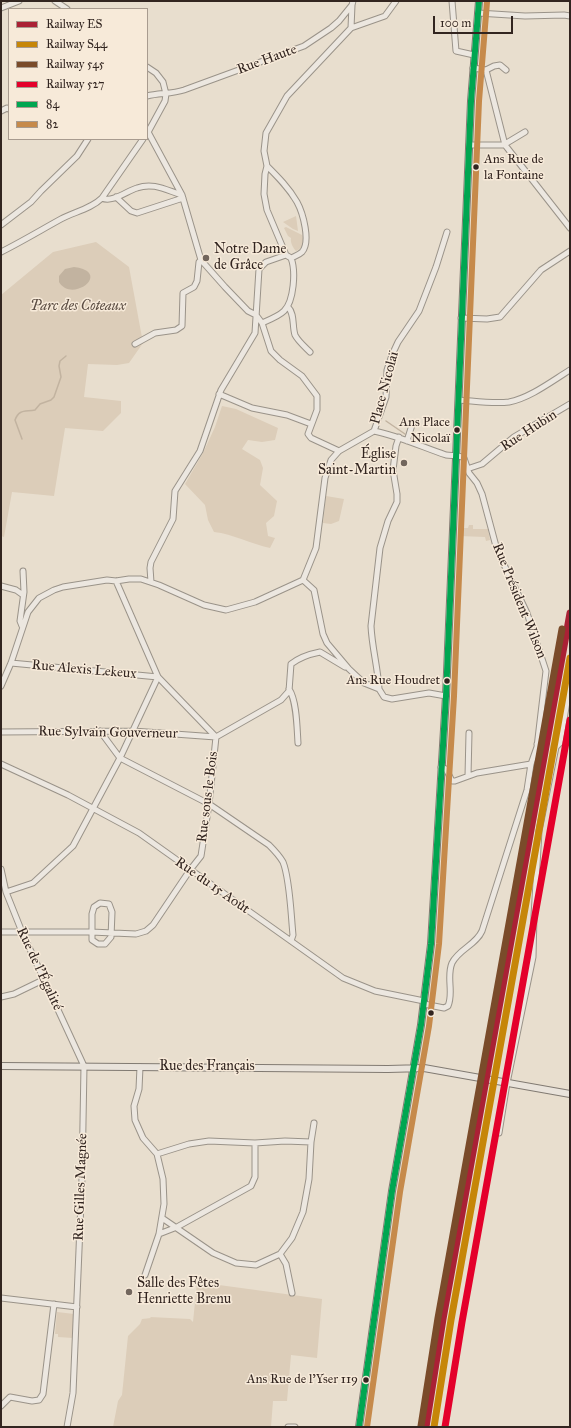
<!DOCTYPE html>
<html>
<head>
<meta charset="utf-8">
<style>
  body { margin:0 }
  #map { position:relative; width:571px; height:1428px; overflow:hidden; background:#e8dece; font-family:"IM FELL Great Primer",serif }
  canvas { display:block }
  .frame { position:absolute; inset:0; border:2px solid #322520; pointer-events:none }
  .legend { position:absolute; left:8px; top:8px; width:140px; height:132px; box-sizing:border-box; background:#f7ead9; border:1px solid #a89b8f; margin:0; padding:5px 7px; list-style:none; font-size:12px; color:#322520 }
  .legend li { display:flex; align-items:center; gap:8px; height:20px }
  .legend b { width:20px; border:1px solid #a89b8f }
  .scale { position:absolute; left:433px; top:16px; width:80px; height:18px; box-sizing:border-box; border:2px solid #322520; border-top:0; padding-left:5px; font-size:12px; line-height:14px; white-space:nowrap; color:#322520; -webkit-text-stroke:3px #f7ead9; paint-order:stroke }
</style>
</head>
<body>
<div id="map">
<canvas width="571" height="1428"></canvas>
<div class="frame"></div>
<ul class="legend">
<li><b style="height:5px;background:#aa2135"></b>Railway ES</li>
<li><b style="height:5px;background:#c68608"></b>Railway S44</li>
<li><b style="height:5px;background:#7a4b2a"></b>Railway 545</li>
<li><b style="height:5px;background:#e4002b"></b>Railway 527</li>
<li><b style="height:5px;background:#00a651"></b>84</li>
<li><b style="height:5px;background:#c68a4b"></b>82</li>
</ul>
<div class="scale">100 m</div>
</div>
<script>
const c = document.querySelector('canvas').getContext('2d');
c.lineJoin = 'round';
function fillPath(path, color) { c.fillStyle = color; c.fill(path, 'evenodd'); }
function strokePath(path, color, width, dash) { c.strokeStyle = color; c.lineWidth = width; c.lineCap = dash ? 'butt' : 'round'; c.setLineDash(dash || []); c.stroke(path); }
function label(font, color, halo, rows, align = 'center') {
  c.font = font + ' "IM FELL Great Primer",serif'; c.lineWidth = 3; c.setLineDash([]); c.textBaseline = 'middle'; c.strokeStyle = halo; c.fillStyle = color; for (const [text, x, y, turn = 0] of rows) {
    c.save(); c.translate(x, y); c.rotate((+turn || 0) * Math.PI / 180); c.textAlign = isNaN(turn) ? turn : align; if (halo) c.strokeText(text, 0, 0); c.fillText(text, 0, 0); c.restore();
  }
}
fillPath(new Path2D(`
  M296,216l2,15 -5,-2 -10,-7z
  M286,227l16,8c3,7 1,13 -6,16 -3,-3 -6,-9 -5,-13l-3,-2 -4,-8z
  M96,242l33,25 14,76 -14,20 -12,2 -29,-1 -4,33 37,4v12l-18,18 -38,-3 -11,68 -42,-4 -8,45 -3,-1v-241l52,-43z
  M222,406l14,3 42,19 -3,12 -13,2 -14,-2 -6,9 18,11 3,8 -3,17 17,16 -3,15 -8,7 2,13 7,2 -5,10c-19,-4 -37,-14 -56,-16l-6,-12 -3,-15 -20,-21 18,-31 12,-26z
  M326,496l18,3 -5,22 -8,3 -8,-1z
  M469,525h4v4h15l2,11 -4,1 -1,-4 -26,-1 1,-8h8z
  M197,1282l125,17 -5,59 -26,-3 -4,46h-14l-2,26h-158l5,-26 4,-6 6,-59 12,-12 2,-5 9,-1 -1,-1 40,2 3,3z
  M57,1312l17,2 -1,24 -15,-1v-3h-3z`), '#dccdb9');
fillPath(new Path2D(`
  M74,267c39,5 -2,37 -15,15v-6l6,-7z`), '#c2b3a0');
strokePath(new Path2D(`
  M386,421l19,13
  M411,435l10,3h16
  M22,439l-7,-19c4,-11 10,-8 20,-10l5,-6 11,-4 3,-3 7,-20 -2,-11 1,-5 6,-5`), '#c2b3a0', 1.5);
strokePath(new Path2D(`
  M543,745l9,1`), '#c4b9ab', 5, [5, 2.5]);
const minor = new Path2D(`
  M55,1l12,8
  M452,1l4,50 18,4
  M1,8l18,-7
  M478,13l47,3 39,-1 6,1
  M351,28l1,-23
  M147,67l9,6 7,9 3,12 -1,7 -18,33
  M473,68l13,2
  M486,70l19,75 65,83
  M486,70l8,-4 6,-1 6,5
  M147,96c12,-3 25,-2 37,-6l120,-44 27,-18 8,-7 13,-16 1,-4
  M1,111l6,-3 2,1
  M148,132l34,63 19,65 24,27 23,24 8,4 6,8 9,28 9,9 22,16 15,20v14l-9,24 3,4 28,13
  M505,144l20,-12
  M469,145h36
  M267,166c11,11 22,22 30,36 6,11 14,40 5,50 -3,3 -7,4 -11,6l-5,-3 -19,-45 -3,-16 1,-20 2,-8 -3,-15 2,-18 21,-37 64,-68 34,-12 11,-15
  M116,197l15,14 6,2 46,-15
  M102,198c10,5 25,-7 35,-10 16,-6 29,2 45,7
  M1,225l30,-23 10,-11 36,-35 11,-17
  M1,252c20,-10 40,-22 60,-33 13,-7 30,-10 41,-21l41,-59
  M288,307c7,7 4,19 7,28 3,6 10,12 15,17
  M461,318l26,1 13,-2 41,-47 29,-19
  M262,323c7,-3 17,-7 22,-12 10,-10 12,-40 7,-53
  M135,344l20,-11 21,-3 6,-4 1,-33 11,-6 3,-6 2,-19 2,-2
  M219,394l33,14 35,7 24,9
  M459,400c15,1 34,4 50,2 21,-4 43,-21 61,-32
  M374,431c25,5 48,16 72,24 6,1 13,0 18,3l5,15 8,10 5,11 15,56 30,63 19,58 -9,76 -6,17 -4,26 -45,141c-6,14 -23,18 -30,32 -6,14 2,30 -4,43l-4,2 -20,-4
  M407,441l5,-16
  M467,469l15,-5 32,-27 56,-33
  M303,580l11,10 9,44 4,9 22,26 15,14 15,6 5,8 8,2 37,-6 17,3
  M116,581l42,96 58,60
  M151,582l-1,-14 1,-6 22,-43 2,-28 25,-40 21,-61 34,-57 4,-64 7,-7 20,-7
  M1,586l15,4 7,5
  M22,626l-2,-5 4,-29 -1,-21
  M11,663l147,14
  M1,686l10,-23 17,-51 11,-14 15,-8 9,-3 44,-7 9,1 13,-2h12l18,6 45,20 22,5 29,-8 48,-22 13,-32 9,-70 6,-18 8,-9 35,-20 12,-34 1,-27 5,-15 6,-13 21,-31 17,-44 11,-35
  M289,689c8,12 8,40 9,54
  M379,689c-1,-21 -7,-41 -8,-63l9,-78 8,-27 9,-19v-8l-4,-24 3,-24 3,-9
  M100,731l20,27 89,46 60,41c5,5 10,10 14,17 7,17 8,54 10,73l-2,6
  M1,732l132,-1 83,6
  M216,737l65,-37 8,-9 2,-27c9,-7 19,-10 29,-12l25,15
  M537,744l6,1
  M1,764l67,31 71,38 204,145 32,13 49,10
  M441,767l5,2 6,12h3l22,-8 54,-9
  M468,776l1,-43
  M1,869l5,23 16,40 62,134 -2,112 -9,215 -6,34
  M6,892l27,-9 40,-37 47,-88 38,-81
  M100,903l9,1 3,8 -1,25 -6,7h-7l-6,-4v-26l2,-7z
  M1,932h90l45,2 10,-3 7,-6 37,-55 11,-14 8,-52 7,-67
  M1,997l13,-3 31,-15
  M140,1067l-1,22 -5,17 1,14 8,18 14,16 6,25 1,25 -5,30 -14,41
  M499,1133l8,-50 26,-126 1,-41 5,-85 17,-84 4,-4 10,-59
  M311,1142l3,-19
  M157,1154l32,-10 20,-3 46,2 30,-2 26,1 -2,37 -6,33 -11,26 -12,16 -24,11 -20,-2 -23,-10 -51,-35
  M159,1234l18,-7 74,-41 4,-9v-34
  M280,1254l6,10 6,29
  M1,1298l76,9
  M1,1406l9,-9 22,4 7,-1 4,-6 11,-90
  M288,1427h7`);
const major = new Path2D(`
  M1,1066l387,3 36,-1 146,26
  M359,1427l33,-236 29,-166 10,-81 15,-248 25,-595 8,-100`);
strokePath(minor, '#9a9389', 7);
strokePath(major, '#817a72', 8);
strokePath(minor, '#ece7e0', 5);
strokePath(major, '#e9e3db', 6);
strokePath(new Path2D(`
  M359,1427l33,-236 29,-166 10,-81 15,-248 25,-595 8,-100`), '#00a651', 6);
strokePath(new Path2D(`
  M367,1427l33,-235 29,-166 10,-82 15,-248 25,-595 8,-99`), '#c68a4b', 6);
strokePath(new Path2D(`
  M426,1427l17,-108 127,-706`), '#aa2135', 7);
strokePath(new Path2D(`
  M434,1427l17,-107 119,-662`), '#c68608', 7);
strokePath(new Path2D(`
  M421,1426l17,-108 124,-689`), '#7a4b2a', 7);
strokePath(new Path2D(`
  M445,1427l17,-105 108,-602`), '#e4002b', 7);
for (const [x, y, r, color] of [
  [476,167,3.5,"#322520"],
  [206,258,4,"#72665d"],
  [457,430,3.5,"#322520"],
  [404,463,4,"#72665d"],
  [447,681,3.5,"#322520"],
  [431,1013,3.5,"#322520"],
  [129,1292,4,"#72665d"],
  [366,1380,3.5,"#322520"]
]) { const dot = new Path2D(); dot.arc(x, y, r, 0, 2 * Math.PI); c.fillStyle = color; c.fill(dot); strokePath(dot, '#f7ead9', 1.5); }
label('13px', '#322520', '#f7ead9', [
  ["Ans Rue de",484,160,"left"],
  ["la Fontaine",484,176,"left"],
  ["Ans Place",450,423],
  ["Nicolaï",450,439],
  ["Ans Rue Houdret",440,681],
  ["Ans Rue de l'Yser 119",358,1380]
], 'right');
label('14px', '#322520', '#f7ead9', [
  ["Rue Haute",267,60,-20],
  ["Place Nicolaï",385,388,-75],
  ["Rue Hubin",529,431,-33],
  ["Rue Président Wilson",519,601,68],
  ["Rue Alexis Lekeux",84,670,5],
  ["Rue Sylvain Gouverneur",108,733,1],
  ["Rue sous le Bois",208,797,-83],
  ["Rue du 15 Août",212,886,35],
  ["Rue de l'Égalité",39,969,65],
  ["Rue des Français",207,1067],
  ["Rue Gilles Magnée",81,1187,-88]
]);
label('14px', '#322520', '#f7ead9', [
  ["Notre Dame",214,250],
  ["de Grâce",214,266],
  ["Église",396,455,"right"],
  ["Saint-Martin",396,471,"right"],
  ["Salle des Fêtes",137,1284],
  ["Henriette Brenu",137,1300]
], 'left');
label('italic 14px', '#5a4c42', '#f7ead9', [
  ["Parc des Coteaux",78,307]
]);
</script>
</body>
</html>
